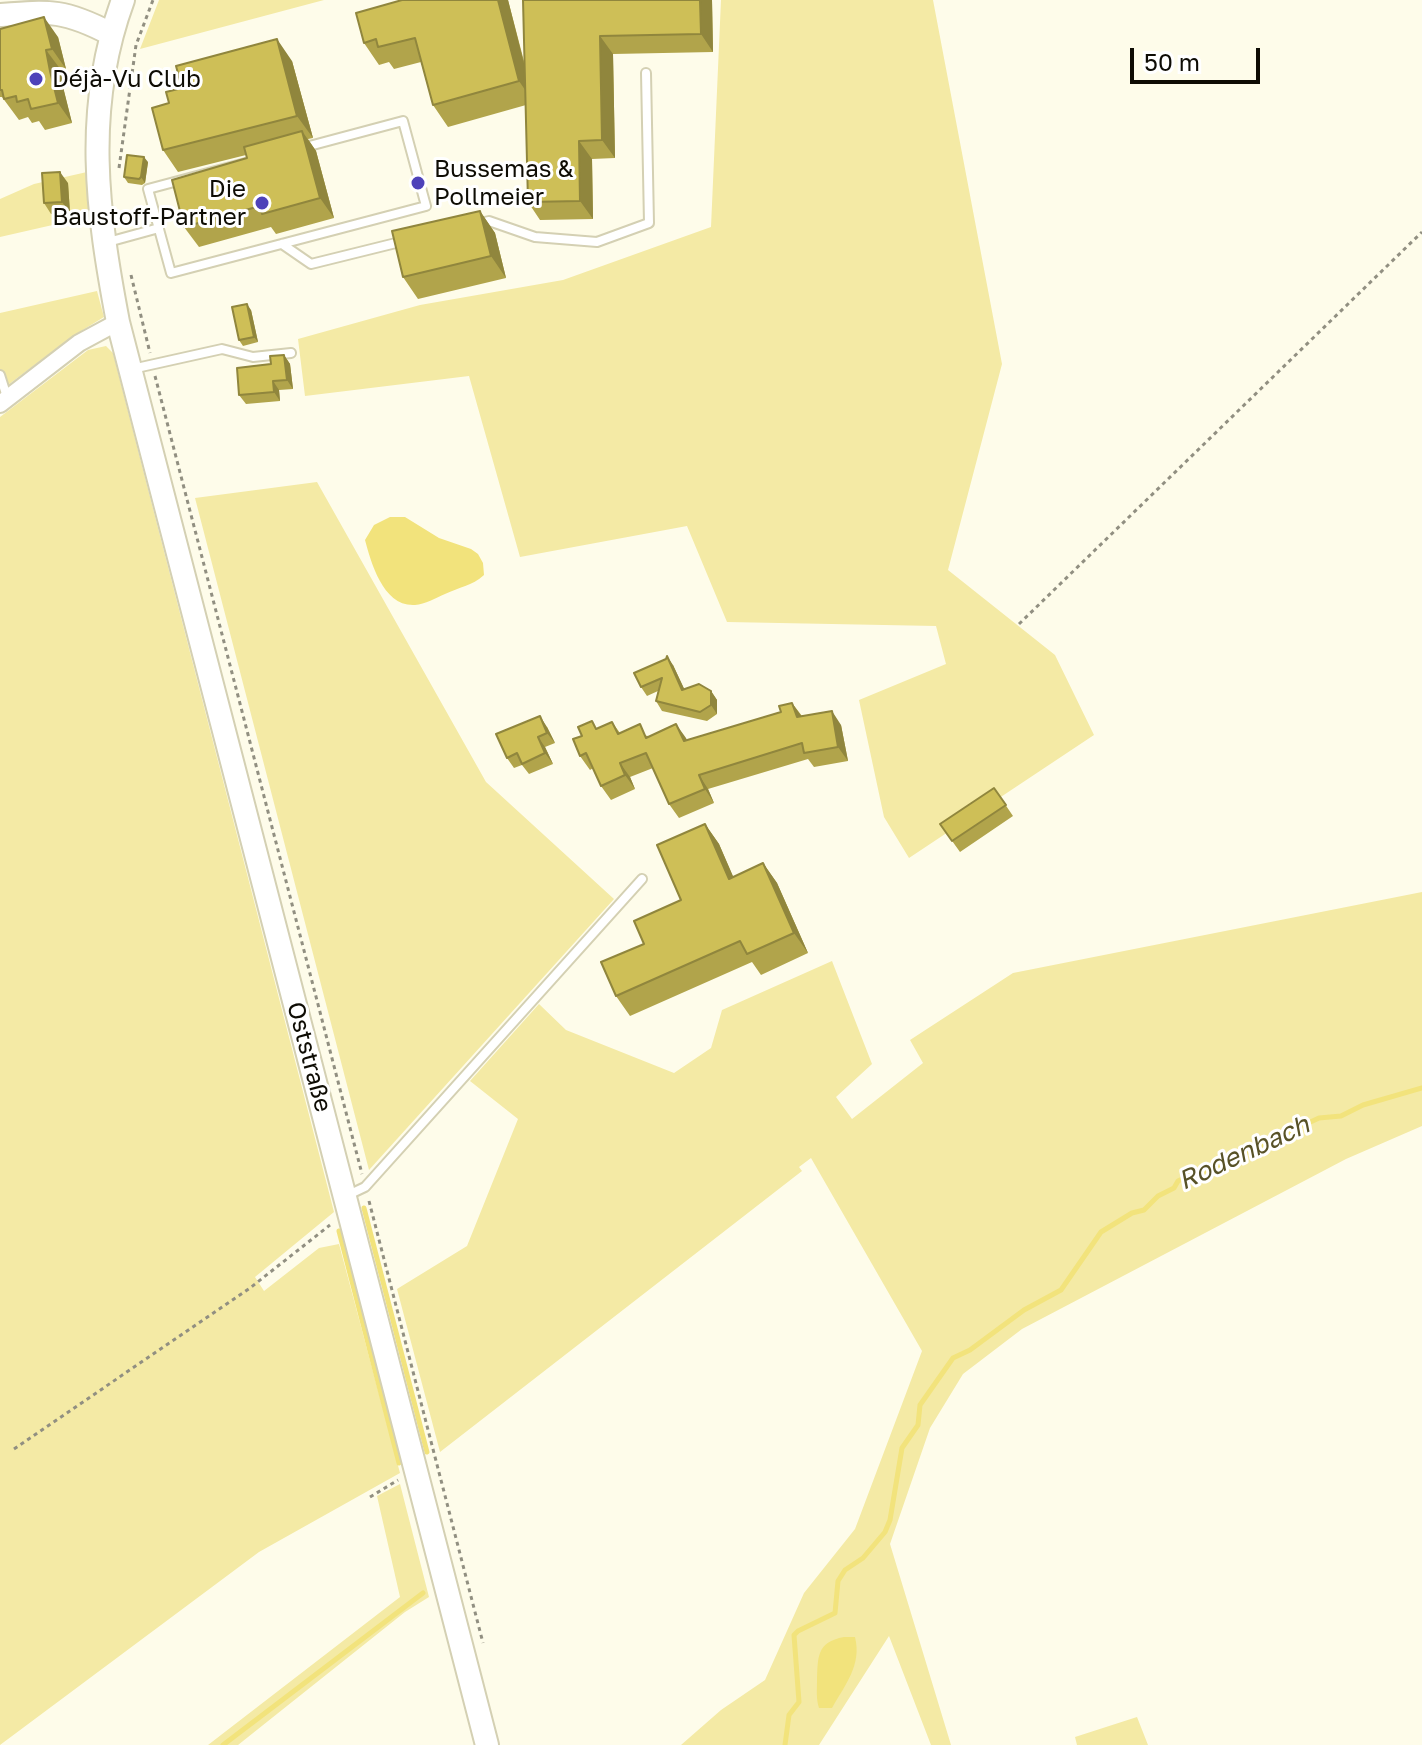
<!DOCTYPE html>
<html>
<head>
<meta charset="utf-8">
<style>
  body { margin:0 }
  #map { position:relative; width:1422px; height:1745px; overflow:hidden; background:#fefcea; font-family:"Golos Text",sans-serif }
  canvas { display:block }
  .scale { position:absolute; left:1130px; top:48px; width:130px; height:36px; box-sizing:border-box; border:4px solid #0e0c04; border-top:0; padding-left:10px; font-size:24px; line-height:28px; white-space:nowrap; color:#0e0c04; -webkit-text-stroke:6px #fff; paint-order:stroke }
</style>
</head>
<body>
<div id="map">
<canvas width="1422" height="1745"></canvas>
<div class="scale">50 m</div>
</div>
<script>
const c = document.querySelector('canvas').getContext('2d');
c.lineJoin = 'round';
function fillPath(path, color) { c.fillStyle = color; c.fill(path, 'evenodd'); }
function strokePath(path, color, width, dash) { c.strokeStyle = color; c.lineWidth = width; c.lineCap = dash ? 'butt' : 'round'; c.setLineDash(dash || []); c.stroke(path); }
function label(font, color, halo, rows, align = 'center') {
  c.font = font + ' "Golos Text",sans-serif'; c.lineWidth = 6; c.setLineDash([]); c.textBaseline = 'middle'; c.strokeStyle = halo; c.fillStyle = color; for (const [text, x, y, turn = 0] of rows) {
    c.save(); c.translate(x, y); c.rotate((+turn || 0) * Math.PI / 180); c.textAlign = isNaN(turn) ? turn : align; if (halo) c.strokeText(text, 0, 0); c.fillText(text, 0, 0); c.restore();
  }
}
fillPath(new Path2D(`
  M159,0h165l-184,49z
  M721,0h212l69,364 -54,206 107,85 39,80 -185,123 -25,-41 -25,-117 87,-36 -10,-38 -209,-4 -40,-96 -167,31 -51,-181 -164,20 -7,-57 122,-34 143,-25 148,-53z
  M87,172l5,44 -92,21v-38l34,-15z
  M97,291l7,26 -31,19 -73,55v-78z
  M106,346l7,7 221,859 -79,65 9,14 55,-43 20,-4 61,229 -141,79 -259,193v-1328l88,-67z
  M317,482l169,300 128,117 -245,271 -174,-672z
  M1422,892v234l-76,33 -324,170 -59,45 -33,54 -40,116 61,201h-20l-42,-109 -70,109h-138l40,-35 44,-30 39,-87 51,-64 67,-178 -111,-193 -12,9 3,4 -362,281 -43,-163 70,-43 51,-127 -48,-38 69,-77 27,26 108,43 37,-25 11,-38 110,-49 40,103 -36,33 16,22 71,-56 -13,-23 103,-67z
  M400,1484l29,113 -24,15 -167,133h-30l192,-148 -23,-101z
  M1137,1717l11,28h-71l-2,-8z`), '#f4eaa5');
fillPath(new Path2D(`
  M390,517h15l34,21 32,11 7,5 5,9 1,12c-12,11 -25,12 -39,19 -9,4 -20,10 -30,11 -32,2 -44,-43 -50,-65l9,-15z
  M844,1637h11c7,28 -10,48 -23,71h-13c-3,-10 -2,-17 -2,-27 1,-23 -1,-39 27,-44z`), '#f2e37c');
strokePath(new Path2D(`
  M364,1208l63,244
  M339,1231l60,232
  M223,1745l200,-152
  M785,1745l4,-30 10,-13 -5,-67 4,-4 37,-18 3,-32 7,-11 18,-12 22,-26 5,-12 12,-72 16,-23 2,-20 33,-47 17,-8 54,-40 37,-20 40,-58 31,-19 12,-3 14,-14 16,-8 4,-7 17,-8 35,-7 20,-16 69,-32 22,-2 22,-11 59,-17`), '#f2e37c', 5);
const lane = new Path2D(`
  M403,121l23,85 -255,67 -23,-84z
  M480,223l9,-2 46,16 62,5 52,-19 -3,-150
  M108,242l51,-14
  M282,244l29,20 93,-23
  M132,369l90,-20 31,8 38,-4
  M0,375l7,22
  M346,1196l19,-9 277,-308`);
const street = new Path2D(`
  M0,404l79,-61 39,-21`);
const secondary = new Path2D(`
  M123,0c-40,109 -26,212 -5,322l369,1423
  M1,15c50,-4 64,-5 110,19`);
strokePath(lane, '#d4d0b3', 12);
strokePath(street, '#d4d0b3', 20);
strokePath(secondary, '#d4d0b3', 26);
strokePath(new Path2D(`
  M119,168l17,-123 17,-45
  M131,275l19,78
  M155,376l207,798
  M1019,624l403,-392
  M369,1201l114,442
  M14,1449l236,-161 80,-63
  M370,1497l28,-17`), '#918f81', 3, [4, 4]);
strokePath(lane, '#fff', 8);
strokePath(street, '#fff', 16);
strokePath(secondary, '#fff', 22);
fillPath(new Path2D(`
  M402,0h106l17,65 -2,-65h189l1,52 -100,2 2,104 -23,1 1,60 -53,1 -12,-18 -2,-97 -78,22 -15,-22 -12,-43 -27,7 -5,-7 -10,3 -15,-22z
  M0,29l58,8 8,32 -5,1 3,21 8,32 -27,7 -6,-9 -7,2 -4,-6 -9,3 -17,-23h-2z
  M292,61l21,77 -5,1 8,12 18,67 -58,16 -5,-7 -72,20 -15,-20 63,-69 -1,-3 -68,17 -15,-22 6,-47z
  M148,162l-3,21 -3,2 -14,-2 -4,-6z
  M68,183l2,30 -19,1 -7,-11z
  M480,211l15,22 11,45 -88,21 -15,-22z
  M251,310l7,32 -15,4 -4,-6z
  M284,355l6,9 3,25 -14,1 1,11 -34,3 -7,-9 32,-31z
  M673,665l11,24 27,2 6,9v14l-10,7 -45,-10 -6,-10 2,-10 -11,5 -6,-9z
  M792,703l10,13 39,9 7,36 -34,6 -6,-8 -100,30 6,14 -35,15 -10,-14 -16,-36 -23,9 5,12 -24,11 -10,-14 -8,-18 -3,2 -10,-14 2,-20 30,-14 8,11 67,7 94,-28z
  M547,727l8,16 -10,4 8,17 -24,10 -7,-9 -8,3 -7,-10z
  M994,788l19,28 -53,36 -20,-28z
  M705,824l14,20 14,33 30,-14 14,20 31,70 -47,22 -9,-13 -122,54 -14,-20 65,-96z`), '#b1a44b');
fillPath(new Path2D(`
  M498,0h10l26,103 -15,-22z
  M700,0h12l1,52 -12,-18z
  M44,17l14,20 8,32 -14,-20z
  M600,36l13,18 2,104 -13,-18z
  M277,39l15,22 21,77 -16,-22z
  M46,50l15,20 3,21 8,32 -14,-20 -8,-32z
  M302,131l14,20 18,67 -14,-20z
  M579,141l13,18 1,60 -13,-18z
  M144,157l4,5 -3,21 -4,-6z
  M60,172l8,11 2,30 -8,-11z
  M480,211l15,22 11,45 -15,-22z
  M247,304l4,6 7,32 -4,-5z
  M284,355l6,9 3,25 -6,-9z
  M273,381l6,9 1,11 -6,-9z
  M667,656l6,9 16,34 -7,-9z
  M711,691l6,9v14l-6,-9z
  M792,703l10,14h-5z
  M832,711l9,14 7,36 -10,-14z
  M540,716l7,11 8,16 -8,-10z
  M676,724l10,14 8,17 -10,-14z
  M538,737l7,10 8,17 -8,-11z
  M620,763l10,14 5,12 -10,-14z
  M699,775l9,14 6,14 -9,-14z
  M705,824l14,20 24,55 -14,-20z
  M763,863l14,20 31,70 -14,-20z`), '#90863d');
const building = new Path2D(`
  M402,0h96l21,81 -86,24 -18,-67 -37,9 -2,-8 -12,4 -8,-30z
  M523,0h177l1,34 -101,2 2,104 -23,1 1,60 -52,1z
  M44,17l8,32 -6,1 4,21 8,32 -27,6 -3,-10 -11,3 -1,-6 -12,3 -2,-9h-2v-61z
  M277,39l20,77 -134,34 -11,-42 17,-5 -3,-11 16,-4 -6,-22z
  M302,131l18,67 -58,16 -2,-8 -76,21 -12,-47 75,-22 -3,-11z
  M127,155l17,2 -3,20 -2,2 -15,-2z
  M60,172l2,30 -18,1 -2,-30z
  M480,211l11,45 -88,21 -11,-46z
  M247,304l7,33 -15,3 -7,-33z
  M284,355l3,25 -14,1 1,11 -35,3 -2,-27 34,-4 -1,-8z
  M667,656l15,34 17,-6 12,7v14l-11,7 -44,-11 6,-23 -21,9 -7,-14 32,-14z
  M792,703l5,14 35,-6 6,36 -34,6 -2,-10 -103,32 6,14 -36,15 -23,-51 -26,10 5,12 -24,11 -15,-33 -6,3 -7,-17 9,-3 -4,-9 14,-6 4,8 16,-7 6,12 22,-10 6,14 30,-14 8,17 97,-29 -2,-6z
  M540,716l7,17 -9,4 7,16 -23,11 -5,-11 -10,5 -11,-24z
  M994,788l12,17 -54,36 -12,-17z
  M705,824l24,55 34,-16 31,70 -47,21 -7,-13 -124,55 -15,-34 43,-18 -10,-23 47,-21 -24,-55z`);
fillPath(building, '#cebf57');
strokePath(building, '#90863d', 2);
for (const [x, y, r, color] of [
  [36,79,8,"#4e42b9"],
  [418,183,8,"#4e42b9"],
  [262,203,8,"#4e42b9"]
]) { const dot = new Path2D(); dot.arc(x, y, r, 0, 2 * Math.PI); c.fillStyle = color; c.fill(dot); strokePath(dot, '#fff', 3); }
label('24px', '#0e0c04', '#fff', [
  ["Déjà-Vu Club",52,79],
  ["Bussemas &",434,169],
  ["Pollmeier",434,197],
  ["Die",246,189,"right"],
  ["Baustoff-Partner",246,217,"right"]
], 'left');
label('24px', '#0e0c04', '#fff', [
  ["Oststraße",309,1057,75]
]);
label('italic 26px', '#585227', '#fff', [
  ["Rodenbach",1244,1153,-25]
]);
</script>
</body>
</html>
